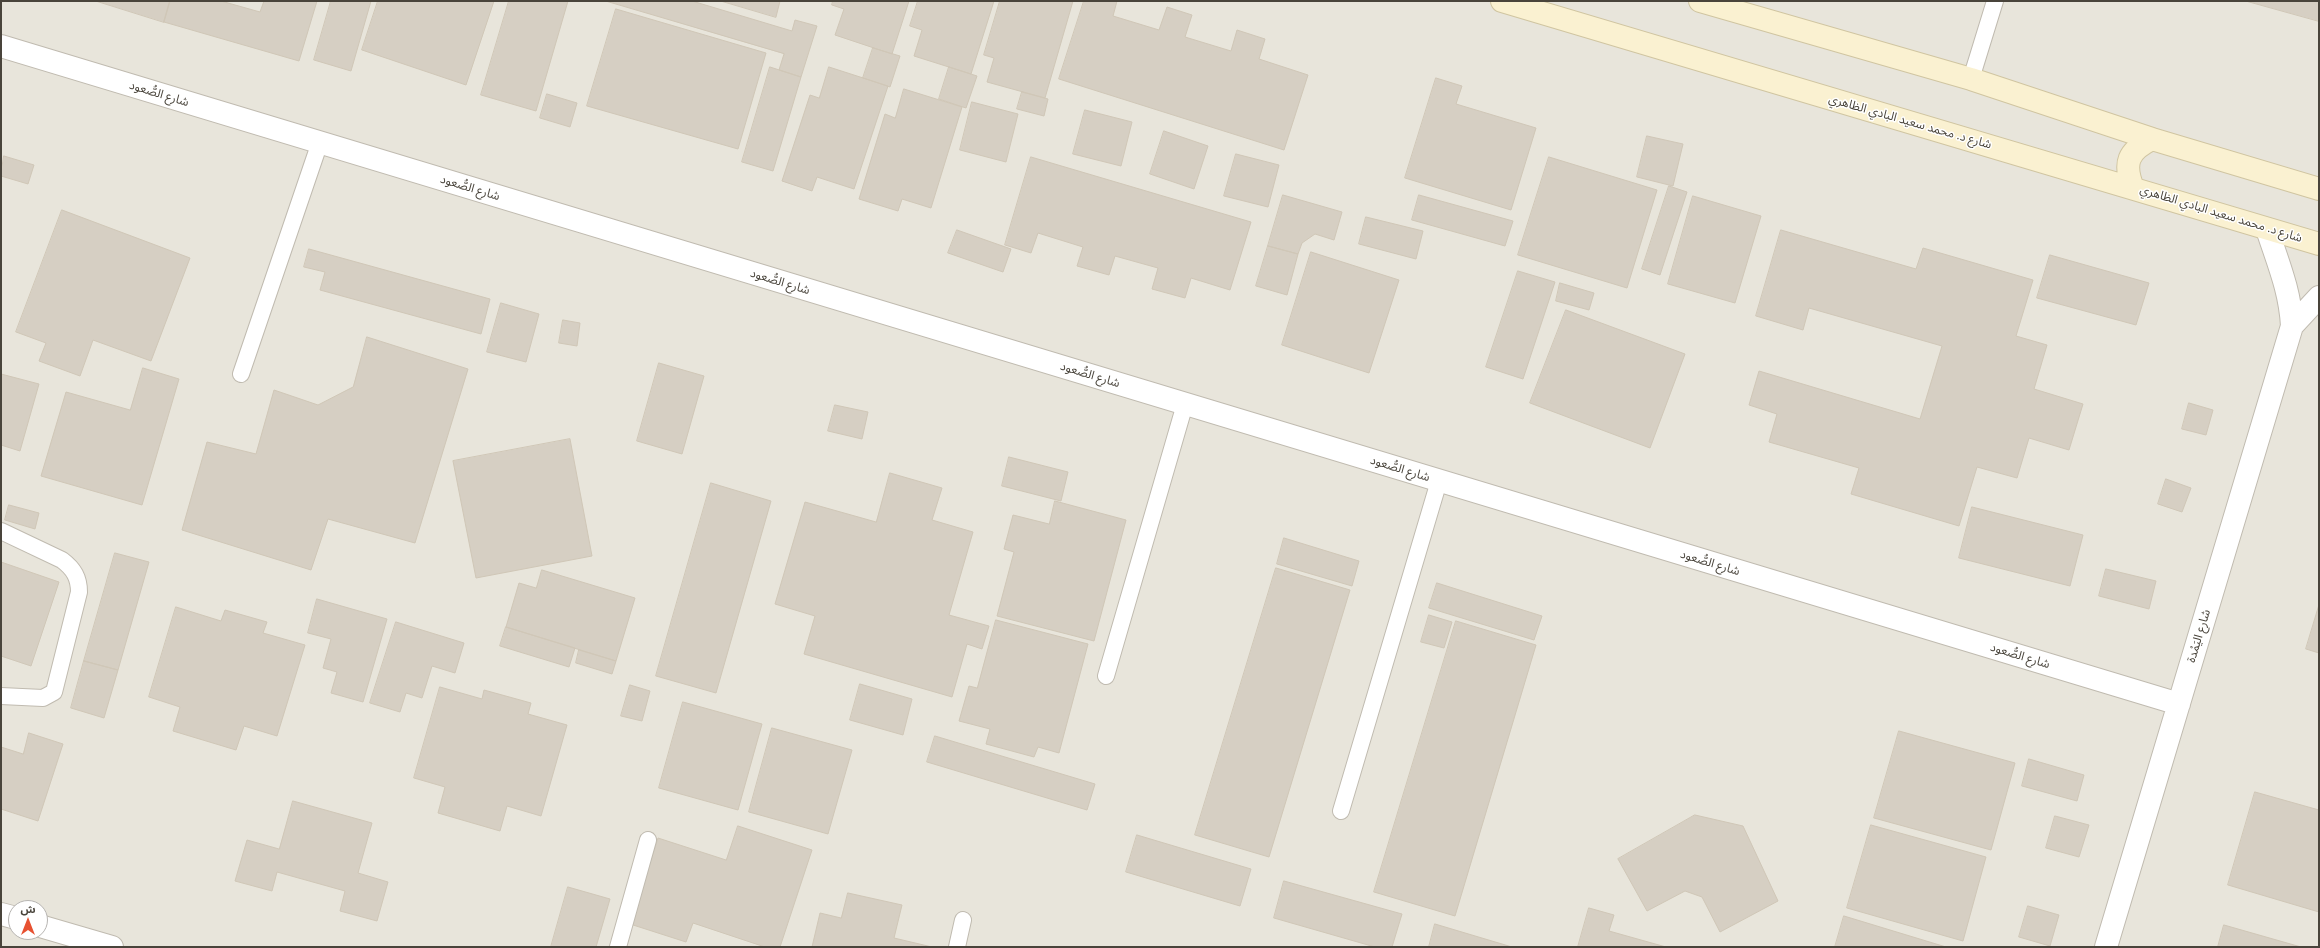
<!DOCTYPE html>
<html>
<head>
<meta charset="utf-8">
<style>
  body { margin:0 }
  #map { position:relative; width:2320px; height:948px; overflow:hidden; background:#f5f3ed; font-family:"Open Sans","Noto Sans Arabic",sans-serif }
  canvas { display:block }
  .frame { position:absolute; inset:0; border:2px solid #49443b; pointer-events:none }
  .north { position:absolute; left:8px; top:900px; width:40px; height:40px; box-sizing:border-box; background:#fff; border:1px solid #b6b4b1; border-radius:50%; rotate:0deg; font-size:11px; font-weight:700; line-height:16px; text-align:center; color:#49443b }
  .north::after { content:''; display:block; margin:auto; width:14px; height:18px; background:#e75131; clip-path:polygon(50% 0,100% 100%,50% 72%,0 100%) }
</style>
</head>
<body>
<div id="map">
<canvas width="2320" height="948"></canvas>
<div class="frame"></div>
<div class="north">ش</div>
</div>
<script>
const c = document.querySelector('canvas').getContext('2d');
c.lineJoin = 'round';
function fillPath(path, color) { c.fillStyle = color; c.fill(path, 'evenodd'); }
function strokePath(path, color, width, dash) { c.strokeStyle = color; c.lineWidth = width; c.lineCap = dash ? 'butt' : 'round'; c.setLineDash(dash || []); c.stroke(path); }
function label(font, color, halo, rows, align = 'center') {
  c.font = font + ' "Open Sans","Noto Sans Arabic",sans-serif'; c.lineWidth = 3; c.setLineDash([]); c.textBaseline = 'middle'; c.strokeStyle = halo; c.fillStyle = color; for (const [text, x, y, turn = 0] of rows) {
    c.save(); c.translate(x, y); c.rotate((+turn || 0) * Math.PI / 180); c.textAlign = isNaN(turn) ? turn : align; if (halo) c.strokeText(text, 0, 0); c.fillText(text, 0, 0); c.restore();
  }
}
fillPath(new Path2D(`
  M1,1h2318v946h-2318zM16,908h24v24h-24z`), '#e8e5db');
const building = new Path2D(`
  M96,1h74l-6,21z
  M170,1h51l39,11 4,-11h53l-18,60 -135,-39z
  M331,1h40l-20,70 -37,-11z
  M378,1h116l-28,84 -104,-35z
  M509,1h59l-32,110 -55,-16z
  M606,1h86l100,30 3,-11 22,6 -16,51 -22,-7 5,-16z
  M721,1h59l-4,16z
  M833,1h76l-17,53 -57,-19 9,-26 -12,-4z
  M918,1h76l-23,73 -57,-18 8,-26 -12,-4z
  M1000,1h73l-28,97 -58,-16 7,-24 -10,-3z
  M1084,1h33l-4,15 46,14 8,-23 25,8 -7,22 46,14 6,-21 28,9 -6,20 49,16 -24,75 -225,-71z
  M2246,1h73v20z
  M616,9l150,44 -28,96 -151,-43z
  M873,48l27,8 -10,31 -27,-9z
  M770,67l31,10 -28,94 -31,-9z
  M829,67l59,19 -34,103 -37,-12 -5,14 -30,-10 28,-86 9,3z
  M949,67l28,9 -11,32 -27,-9z
  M1436,78l26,8 -6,18 80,24 -25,82 -106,-32z
  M904,89l58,18 -31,101 -29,-9 -4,12 -39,-12 26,-85 10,4z
  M1022,92l26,7 -4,17 -27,-7z
  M547,94l30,9 -7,24 -30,-9z
  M972,102l46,12 -12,48 -46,-12z
  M1085,110l47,12 -11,44 -48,-12z
  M1164,131l44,15 -14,43 -44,-15z
  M1647,136l36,8 -10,42 -36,-9z
  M1236,154l43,11 -11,42 -44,-11z
  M4,156l30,9 -6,19 -27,-8z
  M1031,157l220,65 -21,68 -39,-12 -6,20 -33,-9 6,-21 -43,-12 -6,19 -32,-9 6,-19 -45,-14 -7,20 -26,-8z
  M1549,157l108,33 -30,98 -109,-33z
  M1669,186l18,6 -27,83 -18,-6z
  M1283,195l59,17 -8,28 -19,-6 -13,9 -4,11 -30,-8z
  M1419,195l94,26 -8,25 -93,-26z
  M1693,196l68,20 -26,87 -67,-19z
  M62,210l128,48 -39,103 -58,-21 -13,36 -41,-15 7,-18 -30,-11z
  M1366,217l57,14 -7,28 -57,-15z
  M957,230l54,19 -8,23 -55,-19z
  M1781,230l135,39 7,-21 110,32 -17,56 31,9 -13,44 49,15 -14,46 -40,-12 -12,40 -40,-11 -18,59 -108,-32 8,-26 -90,-26 8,-28 -28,-9 10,-34 161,48 22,-73 -133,-38 -6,22 -47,-14z
  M1268,246l30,8 -11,41 -31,-9z
  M309,249l181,50 -9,35 -161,-44 5,-18 -21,-5z
  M1311,252l88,28 -30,93 -87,-28z
  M2050,255l99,28 -13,42 -99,-27z
  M1518,271l37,11 -32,97 -37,-12z
  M1560,283l34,10 -5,17 -33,-9z
  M501,303l38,11 -13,48 -39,-10z
  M1566,310l119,44 -35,94 -120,-45z
  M563,320l17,3 -3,23 -18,-3z
  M367,337l101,32 -53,174 -87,-24 -17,51 -129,-40 25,-88 49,12 18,-64 44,15 35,-18z
  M659,363l45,13 -22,78 -45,-13z
  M143,368l36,11 -37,126 -101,-29 25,-84 64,18z
  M1,374l38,10 -19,67 -19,-6z
  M2189,403l24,7 -7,25 -24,-6z
  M835,405l33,7 -6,27 -34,-8z
  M570,439l22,117 -116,22 -23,-117z
  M1009,457l59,15 -7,29 -59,-15z
  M890,473l52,15 -10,32 41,12 -24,83 40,11 -7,23 -15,-5 -15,53 -148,-43 11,-38 -40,-12 30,-102 71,20z
  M2166,479l25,9 -9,24 -24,-8z
  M711,483l60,18 -55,192 -60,-17z
  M1055,501l71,19 -32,121 -97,-25 17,-64 -10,-3 9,-34 36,9z
  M9,505l30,8 -4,16 -30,-9z
  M1972,507l111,28 -13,51 -111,-28z
  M1284,538l75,23 -7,25 -75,-22z
  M115,553l34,9 -31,108 -34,-9z
  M1,562l58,20 -28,84 -30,-10z
  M1276,568l74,22 -81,267 -74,-22z
  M2106,569l50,12 -7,28 -50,-13z
  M542,570l93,28 -19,63 -110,-34 13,-44 17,5z
  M1437,583l105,33 -8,24 -105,-32z
  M317,599l70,20 -24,83 -32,-9 6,-21 -14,-4 8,-29 -23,-6z
  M2319,605v48l-13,-4z
  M176,607l45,14 4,-11 42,12 -4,11 42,12 -28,91 -33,-10 -8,24 -63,-19 7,-24 -31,-10z
  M1429,615l23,7 -8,26 -23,-6z
  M996,620l92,24 -29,109 -21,-6 -4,10 -48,-13 4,-15 -31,-8 10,-35 8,2z
  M1456,621l80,24 -81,271 -81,-24z
  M396,622l68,21 -9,30 -23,-7 -10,32 -16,-5 -6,19 -30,-9z
  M506,627l69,21 -6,19 -69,-21z
  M579,650l37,11 -4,13 -36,-11z
  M84,661l34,9 -14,48 -33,-10z
  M860,684l52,15 -9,36 -53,-15z
  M630,685l20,6 -8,30 -21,-5z
  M440,687l42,12 2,-9 47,13 -3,11 39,11 -26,91 -34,-10 -7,25 -62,-18 7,-26 -31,-9z
  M683,702l79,22 -24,86 -79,-22z
  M772,728l80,22 -24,84 -79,-22z
  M1899,731l116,32 -24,87 -117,-32z
  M29,733l34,11 -25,77 -37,-12v-62l22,7z
  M935,736l160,48 -8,26 -160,-48z
  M2029,759l55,16 -7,26 -55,-15z
  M2255,792l64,18v102l-91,-27z
  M293,801l79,22 -14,50 30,9 -11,39 -37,-10 5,-20 -68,-19 -5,19 -37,-10 12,-41 32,9z
  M1695,815l48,11 35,75 -58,31 -18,-35 -17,-6 -38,20 -29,-52z
  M2055,816l34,9 -10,32 -33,-9z
  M1871,825l115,32 -23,84 -116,-33z
  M738,826l74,24 -32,97h-15l-72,-24 -7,19 -56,-18 28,-86 68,22z
  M1137,835l114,34 -11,37 -114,-34z
  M1284,881l118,33 -10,33h-17l-101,-29z
  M568,887l42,12 -14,48h-45z
  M848,893l54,12 -8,33 38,9h-120l8,-34 21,5z
  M2028,906l31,9 -9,31 -31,-9z
  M1589,908l25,7 -5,16 57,16h-88z
  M1844,916l102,31h-111z
  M1435,924l77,23h-83z
  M2224,925l77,22h-83z`);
fillPath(building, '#d6cfc3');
strokePath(building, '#d0c7b7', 1);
const lane = new Path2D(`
  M1971,79l24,-78
  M241,374l79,-232
  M1,531l61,29c12,9 17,18 17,32l-25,100 -11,6 -42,-2
  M1106,676l79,-272
  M1341,811l98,-330
  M618,947l30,-107
  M957,947l6,-27`);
const street = new Path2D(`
  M1,46l2178,658
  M2292,326l27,-29
  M1,914l15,4
  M40,926l72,21
  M2106,947l186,-621c-2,-36 -14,-63 -25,-97`);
const secondary = new Path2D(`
  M1502,1l817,243
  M1700,1l271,78 181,60 167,50
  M2133,188c-10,-25 -5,-37 19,-49`);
strokePath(lane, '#c0bbb0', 18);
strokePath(street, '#c0bbb0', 24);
strokePath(secondary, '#d0c5a1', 24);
strokePath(lane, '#fff', 16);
strokePath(street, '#fff', 22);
strokePath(secondary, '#faf1d1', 22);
label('12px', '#49443b', '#fff', [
  ["شارع الصُّعود",159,94,17],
  ["شارع د. محمد سعيد البادي الظاهري",1910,122,16],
  ["شارع الصُّعود",470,188,17],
  ["شارع د. محمد سعيد البادي الظاهري",2221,214,17],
  ["شارع الصُّعود",780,282,17],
  ["شارع الصُّعود",1090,375,17],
  ["شارع الصُّعود",1400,469,17],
  ["شارع الصُّعود",1710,563,17],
  ["شارع اليَمْدة",2199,636,-73],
  ["شارع الصُّعود",2020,656,17]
]);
</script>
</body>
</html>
